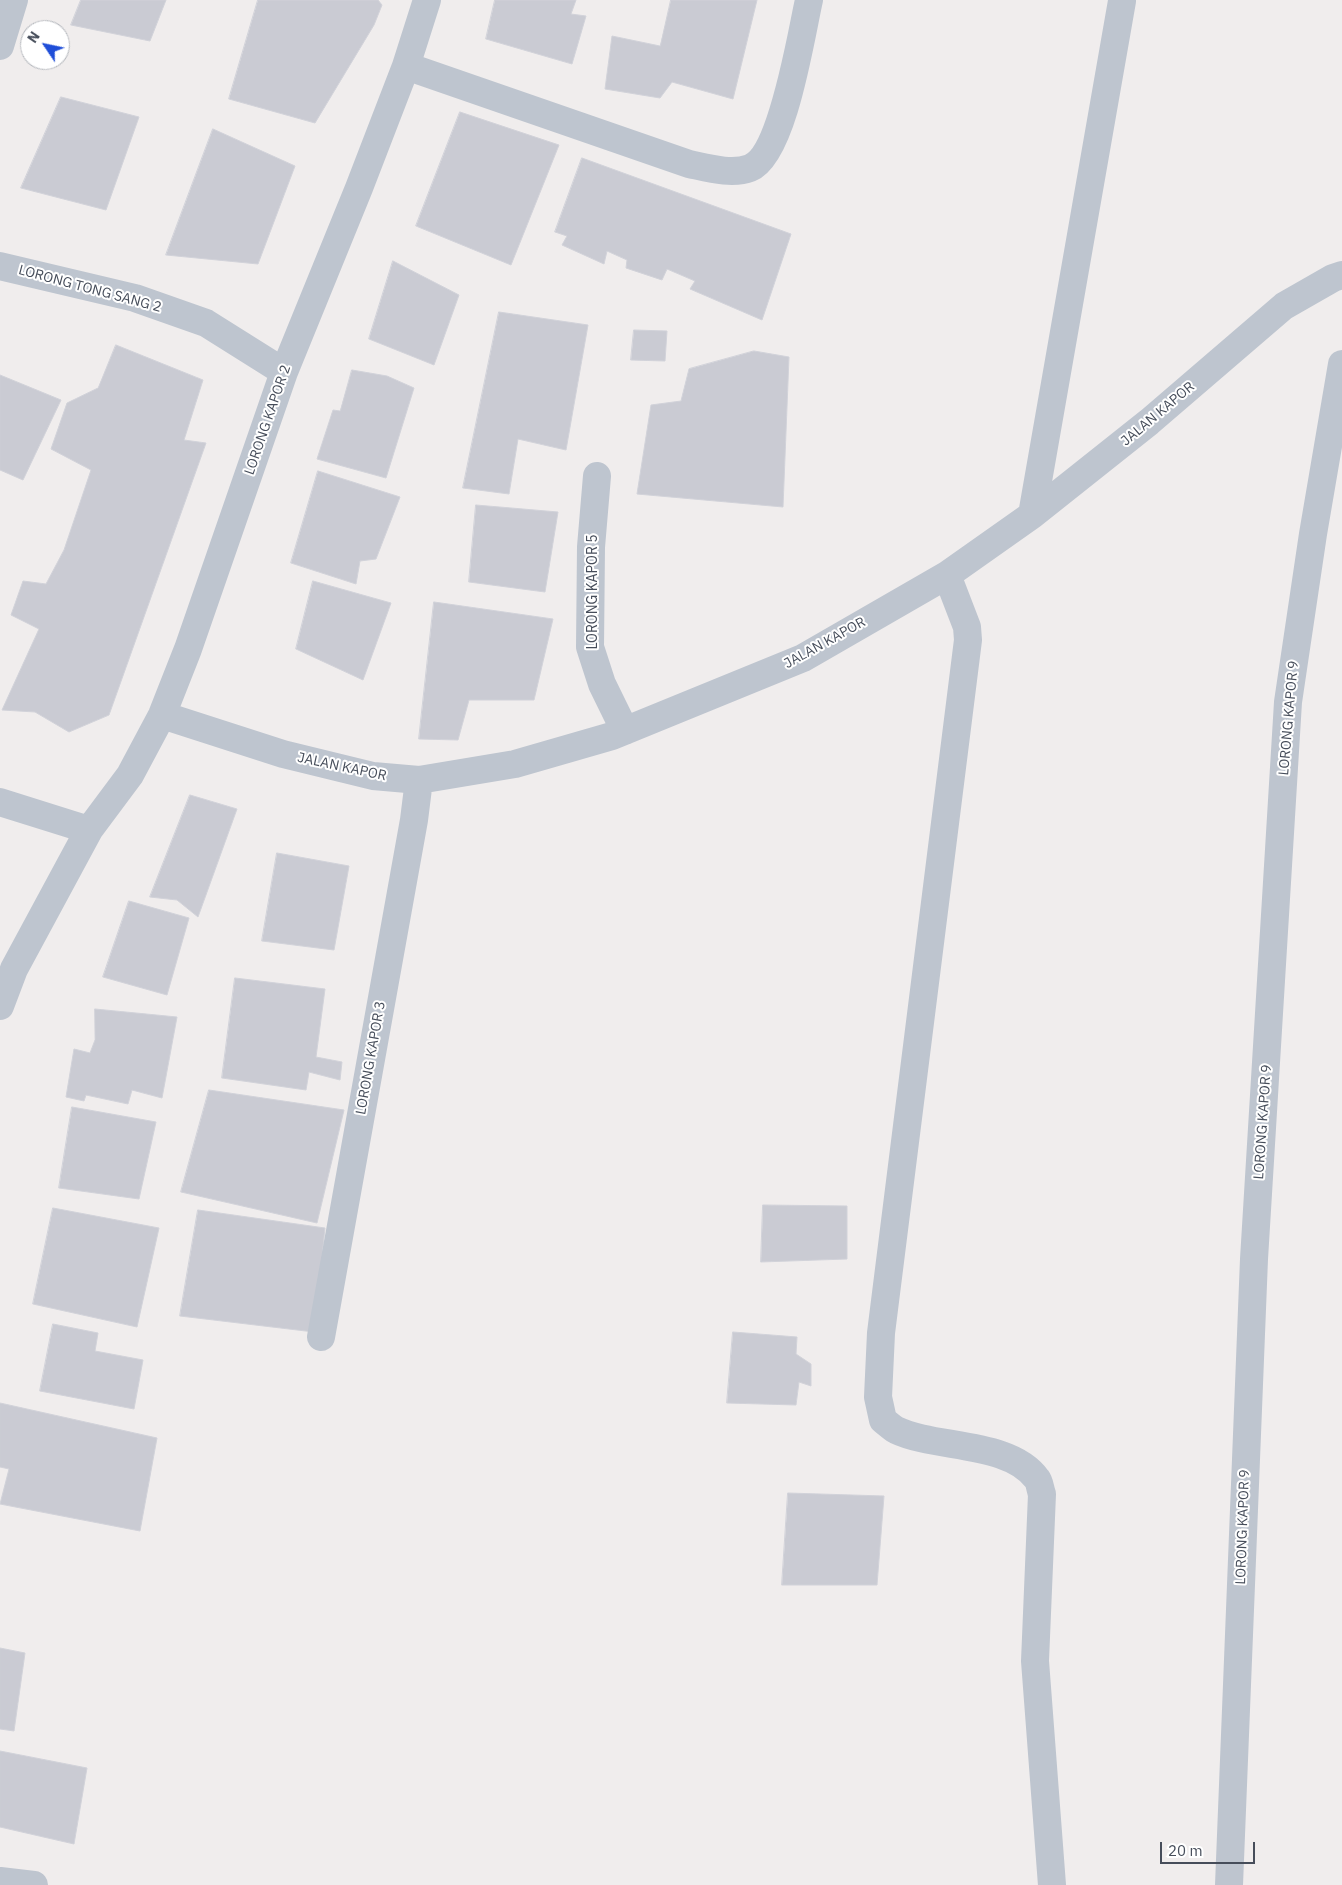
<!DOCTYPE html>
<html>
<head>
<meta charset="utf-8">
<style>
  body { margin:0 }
  #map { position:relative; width:1342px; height:1885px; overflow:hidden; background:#f0eded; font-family:"IBM Plex Sans",sans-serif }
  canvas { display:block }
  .north { position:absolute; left:20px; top:20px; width:50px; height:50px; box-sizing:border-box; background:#fff; border:1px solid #b5b8bd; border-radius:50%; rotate:304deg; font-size:14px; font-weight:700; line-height:20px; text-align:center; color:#464d5a }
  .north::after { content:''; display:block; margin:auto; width:18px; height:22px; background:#1f4ed8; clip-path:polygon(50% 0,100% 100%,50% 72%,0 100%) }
  .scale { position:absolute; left:1160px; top:1842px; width:95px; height:22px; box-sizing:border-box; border:2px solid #464d5a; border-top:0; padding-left:6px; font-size:15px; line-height:18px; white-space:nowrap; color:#464d5a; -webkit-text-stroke:4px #fff; paint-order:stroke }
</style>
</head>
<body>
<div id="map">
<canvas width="1342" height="1885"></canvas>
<div class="north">N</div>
<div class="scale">20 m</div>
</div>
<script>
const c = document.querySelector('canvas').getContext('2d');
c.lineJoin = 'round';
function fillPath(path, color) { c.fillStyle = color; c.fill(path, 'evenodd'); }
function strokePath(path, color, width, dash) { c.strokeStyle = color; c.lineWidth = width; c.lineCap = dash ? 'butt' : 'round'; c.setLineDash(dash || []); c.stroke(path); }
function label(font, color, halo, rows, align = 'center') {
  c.font = font + ' "IBM Plex Sans",sans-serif'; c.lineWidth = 4; c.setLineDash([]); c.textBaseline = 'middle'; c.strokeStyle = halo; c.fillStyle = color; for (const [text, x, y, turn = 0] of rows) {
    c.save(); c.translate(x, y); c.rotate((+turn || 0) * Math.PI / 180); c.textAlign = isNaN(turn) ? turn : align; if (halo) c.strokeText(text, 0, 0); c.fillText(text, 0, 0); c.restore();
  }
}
const building = new Path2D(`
  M81,0h85l-16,41 -79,-16z
  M258,0h120l4,5 -8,20 -59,98 -86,-24z
  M495,0h81l-5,14 15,2 -14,48 -86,-25z
  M671,0h86l-24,99 -61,-17 -12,16 -55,-9 7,-53 48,10z
  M61,97l78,20 -33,93 -85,-22z
  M460,112l99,33 -48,120 -95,-39z
  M213,129l82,37 -37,98 -92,-9z
  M582,158l209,76 -29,86 -72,-31 5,-8 -28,-12 -5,11 -36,-12 1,-8 -20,-9 -3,13 -42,-19 5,-9 -12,-4z
  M393,261l66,34 -25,70 -65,-26z
  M499,312l89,13 -22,125 -48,-11 -9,55 -46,-6z
  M634,330l33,1 -2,30 -34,-1z
  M116,345l87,35 -19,60 22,3 -97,272 -40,17 -34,-20 -33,-2 37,-81 -28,-14 12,-34 23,3 18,-34 27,-80 -40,-21 16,-46 31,-15z
  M754,351l35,6 -6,150 -146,-13 14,-89 30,-4 8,-32z
  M352,370l35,6 27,12 -28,90 -69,-19 16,-49 7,1z
  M0,375l61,25 -38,80 -23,-10z
  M318,471l82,26 -24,62 -16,2 -4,23 -65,-21z
  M476,505l82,7 -13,80 -76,-10z
  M313,581l78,22 -28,77 -67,-31z
  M434,602l119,17 -19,81h-65l-11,40 -39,-1z
  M190,795l47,14 -39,108 -21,-17 -27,-3z
  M277,853l72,13 -15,84 -72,-9z
  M129,901l60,17 -22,77 -64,-18z
  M235,978l90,11 -9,68 26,5 -2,18 -31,-8 -3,18 -84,-12z
  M95,1009l82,8 -15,81 -30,-8 -4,14 -42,-9 -2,6 -18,-4 8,-48 16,4 5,-13z
  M209,1090l135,20 -27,113 -136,-31z
  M72,1107l84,15 -17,77 -80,-11z
  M763,1205l84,1v53l-86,3z
  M53,1208l106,20 -22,99 -104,-23z
  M198,1210l127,18 -11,104 -134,-16z
  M53,1324l45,9 -3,18 48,9 -9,49 -94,-18z
  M733,1332l64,5 -1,17 15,10v22l-12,-4 -3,23 -69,-2z
  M0,1403l157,35 -17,93 -140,-27 9,-35 -9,-2z
  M788,1493l96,3 -7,89h-95z
  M0,1648l25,5 -11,78 -14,-2z
  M0,1751l87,17 -13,76 -74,-17z`);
fillPath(building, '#cacbd3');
strokePath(building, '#d1d2d9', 1);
strokePath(new Path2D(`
  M0,46l14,-46
  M406,66l283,98c19,4 43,11 61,4 33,-13 51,-133 59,-168
  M0,266l135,32 71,25 78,49
  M597,476l-6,71 -1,100 12,37 23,47
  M1032,515l90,-514
  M947,575l20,52 1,13 -87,693 -3,64 5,23c4,3 8,7 13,10 40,19 114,11 141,49 3,4 3,10 5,15l-7,167 17,224
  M162,715l121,39 90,22 46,4 96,-16 97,-28 191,-78 144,-83 85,-60 117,-93 135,-116 49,-28 9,-3
  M0,802l89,28
  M0,1006l14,-37 75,-139 41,-55 32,-60 26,-66 96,-277 75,-184 47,-122 21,-66
  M321,1337l93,-517 5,-40
  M0,1881l34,4
  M1229,1885l25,-626 34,-557 25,-168 29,-170`), '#bec5cf', 28);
label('14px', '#464d5a', '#fff', [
  ["LORONG TONG SANG 2",90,289,15],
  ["JALAN KAPOR",1158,414,-40],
  ["LORONG KAPOR 2",268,420,-71],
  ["LORONG KAPOR 5",593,592,-90],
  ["JALAN KAPOR",825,643,-29],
  ["LORONG KAPOR 9",1289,718,-85],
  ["JALAN KAPOR",342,767,12],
  ["LORONG KAPOR 3",371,1058,-80],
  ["LORONG KAPOR 9",1263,1122,-86],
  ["LORONG KAPOR 9",1243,1527,-88]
]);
</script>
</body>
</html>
